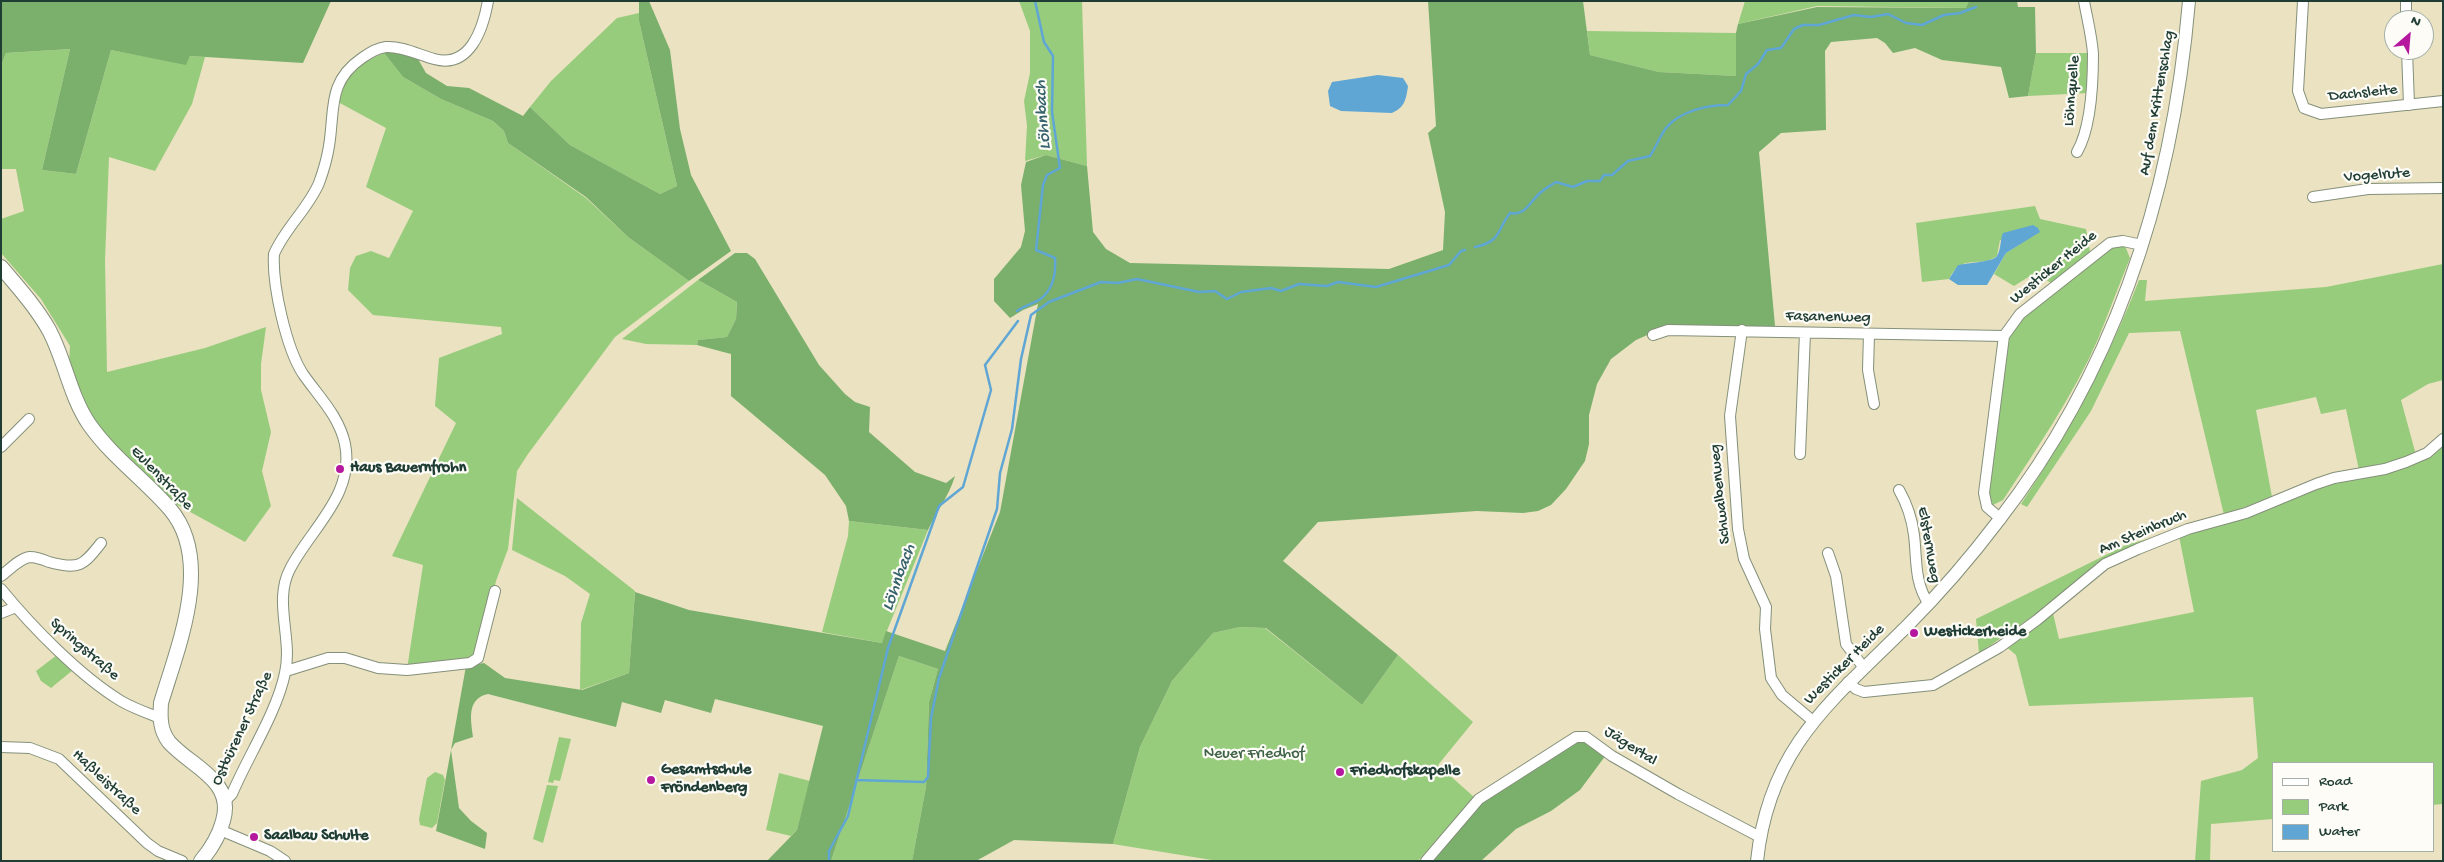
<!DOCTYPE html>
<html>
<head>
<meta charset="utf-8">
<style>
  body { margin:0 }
  #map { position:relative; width:2444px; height:862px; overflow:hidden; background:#eae2c1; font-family:"Gochi Hand",sans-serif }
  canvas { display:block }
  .frame { position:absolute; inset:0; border:2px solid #1f3d34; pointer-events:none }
  .legend { position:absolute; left:2272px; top:762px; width:162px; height:90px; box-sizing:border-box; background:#fdfcf7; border:1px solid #a4b0a9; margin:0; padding:6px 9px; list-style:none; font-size:15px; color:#1f3d34 }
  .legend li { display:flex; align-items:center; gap:10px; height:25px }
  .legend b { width:25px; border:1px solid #a4b0a9 }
  .north { position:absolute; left:2384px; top:10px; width:50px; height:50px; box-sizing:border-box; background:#fdfcf7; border:1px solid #a4b0a9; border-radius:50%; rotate:27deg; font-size:14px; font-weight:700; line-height:20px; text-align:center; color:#1f3d34 }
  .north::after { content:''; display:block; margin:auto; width:18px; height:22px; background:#b5179e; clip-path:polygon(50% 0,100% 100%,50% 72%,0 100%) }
</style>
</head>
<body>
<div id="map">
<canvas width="2444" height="862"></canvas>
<div class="frame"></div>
<ul class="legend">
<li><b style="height:6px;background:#fff"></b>Road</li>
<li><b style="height:14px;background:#98cc7d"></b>Park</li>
<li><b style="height:14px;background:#5fa6d5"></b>Water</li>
</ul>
<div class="north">N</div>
</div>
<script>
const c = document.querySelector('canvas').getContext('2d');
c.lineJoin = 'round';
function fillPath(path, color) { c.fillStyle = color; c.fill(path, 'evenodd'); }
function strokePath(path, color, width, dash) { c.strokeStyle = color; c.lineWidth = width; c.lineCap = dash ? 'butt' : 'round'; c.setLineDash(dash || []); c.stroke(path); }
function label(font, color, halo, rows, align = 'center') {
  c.font = font + ' "Gochi Hand",sans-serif'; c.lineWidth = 4.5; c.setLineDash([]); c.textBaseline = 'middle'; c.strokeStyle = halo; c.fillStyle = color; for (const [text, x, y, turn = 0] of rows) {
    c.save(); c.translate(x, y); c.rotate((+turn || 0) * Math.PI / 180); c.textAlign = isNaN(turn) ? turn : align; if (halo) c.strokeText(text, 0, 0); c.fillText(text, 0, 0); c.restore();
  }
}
fillPath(new Path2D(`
  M1019,1h63l5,165 -41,-11 -21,6 2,-35 -3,-25 6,-28v-42z
  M1745,1h224l-2,7 -150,-2 -79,18z
  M639,13v8l38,165 -17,8 -90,-49 -40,-38 21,-26 66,-63z
  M1587,31l149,2v43l-77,-4 -69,-17z
  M70,49l-28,121 34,4 35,-124 75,14 4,-8 15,1 -13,47 -37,67 -46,-14 -4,103 2,112 98,-24 61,-21 -5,37v26l10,42 -9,39 9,35 -26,36 -73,-40 -68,-66 -17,-24 -18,-49 1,-17 -29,-47 -40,-46v-34l23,-8 -8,-42h-15v-103l5,-13z
  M384,53l19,24 38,22 52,22 11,10 4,12 78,55 42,39 61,44 -74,56 -87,117 -11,17 -9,78 -12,32 -19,76 -70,12 16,-104 -31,-9 64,-133 -21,-17 4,-48 63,-24 -1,-7 -128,-12 -25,-25 2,-22 6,-12 15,-5 18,7 24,-47 -47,-24 20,-59 -48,-26c7,-28 20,-38 46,-49z
  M2036,53h53l-1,40 -60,3z
  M2035,206l5,13 46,10 5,28 -35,29 -21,-13 -21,13 -20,-12 12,-21 14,-9 -20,-4 -3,16c-17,13 -35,-4 -48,23l-27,3 -6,-59z
  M2115,244l10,2 5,12c-11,27 -21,54 -32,81 -25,57 -61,109 -95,161l-10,5 -8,-12 21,-156 15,-21z
  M2443,264v116l-15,4 -27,16 15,55 -35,11 -22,4 -13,-61 -25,5 -5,-17 -60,13 16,87 -48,18 -44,-184 -51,2 -38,78 -64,96 -6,-3c47,-71 87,-144 118,-224h8l-2,21 181,-14z
  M698,280l39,22 -1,17 -9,18 -29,3 -1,5 -51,-1 -24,-5z
  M2443,446v358l-10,1v-42h-160v56l-62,5 -1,37h-15l6,-80 41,-11 16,-12 -5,-61 -224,9 -13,-51 -12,-10 48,-36 7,30 135,-27 -15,-76 140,-51 66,-12 46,-17z
  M517,498l118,93 -6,82 -49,17 1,-67 9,-29 -25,-18 -53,-26z
  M849,521l79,9 -46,113 -60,-11 26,-96z
  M2176,531l-73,31 -71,55 -53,36 -3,-34 150,-74z
  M1240,627l25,1 97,77 36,-50 75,67 -35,43 36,32 -56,64h-200l-105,-17 27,-97 32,-66 41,-48z
  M57,655l16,15 -22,18 -10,-7 -5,-10z
  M899,656l39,13 -9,33 -3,85 -14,74h-81z
  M559,737l12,2 -11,42 -6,-1 -1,3 -5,-1z
  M435,772l8,3 2,5 -8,43 -5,5 -12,-3 -1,-6 8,-41z
  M779,773l31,8 -13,49 -6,6 -25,-6z
  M547,785l11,1 -15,57 -10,-4z`), '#98cc7d');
fillPath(new Path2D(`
  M1,1h330l-28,62 -113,-7 -4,9 -75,-15 -35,124 -34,-4 28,-121 -64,4 -5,13z
  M639,1h10l21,49 10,79 11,46 40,76 -42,30 -61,-44 -42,-40 -78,-54 -4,-12 -11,-10 -52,-22 -38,-22 -19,-24 10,-1 24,7 8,14 21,13 22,2 54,28 7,-9 40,38 90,49 17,-8 -38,-165z
  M1428,1h155l7,54 69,17 77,4v-43l2,-9 79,-17 149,1 3,-7h48l1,6h17l1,46 -8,43 -19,2 -8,-31 -59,-7 -27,-12 -22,5 -8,-10 -8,-5 -46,4 -6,9 1,79 -45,3 -22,19 16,174h-107l-32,14 -25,19 -14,25 -8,31v29l-4,17 -19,28 -15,16 -13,6 -15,2 -46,-2 -159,11 -35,39 115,94 -36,50 -96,-77 -26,-1 -27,6 -41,48 -32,66 -27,97 -99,-4 -38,21h-64l14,-74 3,-85 9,-33 -39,-13 -68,205h-64l30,-31 26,-104 -108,-27 -4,14 -46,-13 -4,13 -39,-11 -6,25 -128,-33c-22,5 -17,26 -15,43l-18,6 -4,7 15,-84 18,-3 21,15 77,12 47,-17 6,-81 54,18 193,33 4,-12 59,20 55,-139 38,-208 -15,6 -13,8 -16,-17v-22l27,-32 4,-16 -4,-46 5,-23 20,-7 41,11 6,66 13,17 24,14 259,6 54,-19 2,-38 -17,-79 8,-7z
  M735,253h12l8,6 64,106 26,29 10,8 15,5 -1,25 46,40 31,11 9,-7c-6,20 -18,35 -27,54l-79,-9 -3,-15 -21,-31 -94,-79v-42l-34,-9 1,-5 29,-3 9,-18 1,-17 -39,-22z
  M1585,740l21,15 -26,35 -29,21 -35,18 -35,32h-50l52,-61 89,-58z
  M451,750l8,58 12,13 16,12 -2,16 -49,-18z`), '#7ab06c');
fillPath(new Path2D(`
  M1378,75l25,3 5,8c-2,14 -3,21 -16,27l-51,-2 -11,-5 -2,-15 4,-9z
  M2033,225l5,3 2,4 -34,21 -19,32h-29l-9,-6 9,-14c9,-2 35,-3 39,-9 4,-6 3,-16 6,-23z`), '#5fa6d5');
strokePath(new Path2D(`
  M1475,247c27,-6 21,-16 35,-34 15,3 19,-10 29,-19 5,-5 11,-8 17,-12l17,5 14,-6h13l4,-6h8l16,-14 22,-5c6,-9 10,-20 16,-28 14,-17 41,-23 62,-23l13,-14 5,-17 12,-10 9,-14 14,-2 13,-19 9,-4h16l35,-10 17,2 17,-3 18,9 16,2 22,-10 16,-2 16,-6
  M1017,311c7,-5 15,-7 22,-11 15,-10 17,-27 16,-42l-19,-8 7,-65 4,-10 13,-7 -8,-56 1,-56 -9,-14 -9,-41
  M856,780l68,2 4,-5 3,-59 8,-40 58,-169 3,-36 12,-44 9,-70 10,-44 18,-13 52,-20 17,1 19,-4 62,13 16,-1 12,8 14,-7 30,-4 10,3 18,-7 28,2 11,-4 38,5 73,-22 12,-14 4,-1
  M829,861v-10l19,-35 40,-168 51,-142 24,-19 28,-97 -6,-25 33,-44`), '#5fa6d5', 2.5);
const minor = new Path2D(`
  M2303,1l-5,90 6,17 17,6 122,-13
  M2406,1v19
  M2407,50l2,55
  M2077,152c14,-24 16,-70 16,-98 -1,-17 -6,-36 -9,-53
  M2313,197l55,-8 75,-1
  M1742,330l-12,86 8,113 6,30 22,48 -1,22 6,49 11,17 31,26
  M1869,334l-1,36 6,34
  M1653,335l15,-5 336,6
  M1,447l28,-28
  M1800,454l5,-121
  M1899,490c8,14 13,29 15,45 3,24 0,48 15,69
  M2001,519l-14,-12 -3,-14 20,-157 16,-22 90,-71 13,-2 19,4
  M1828,553l8,23 10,68 18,24
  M1,576c8,-6 19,-18 29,-19 6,0 14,3 19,5 30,8 34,4 52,-19
  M1,589c31,38 79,87 120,112 12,7 26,12 39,17
  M1,613l15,-6
  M286,671l42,-13h17l33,10 29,2 63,-7 8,-5 17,-67
  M1848,682l8,7 8,3 69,-7 67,-38 37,-27 68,-56 33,-15 50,-20 58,-16 70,-29 18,-6 51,-9 21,-7 21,-9 16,-14
  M1,747l29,1 29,11 88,84 11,8 24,10
  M226,800l6,-6c16,-38 45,-82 53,-121 8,-34 -12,-72 5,-104 21,-41 65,-74 55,-125 -6,-28 -26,-47 -42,-70 -17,-26 -31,-90 -29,-120 11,-26 34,-45 45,-71 4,-11 8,-24 10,-37 6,-36 -2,-64 33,-88 7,-5 15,-10 24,-11 16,-1 33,8 48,12 36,10 49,-30 54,-58
  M220,830l50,21 15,10
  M1426,861l53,-62 97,-62h10l26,19 66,38 82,43`);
const tertiary = new Path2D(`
  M1757,861c12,-115 76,-161 151,-236 33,-33 63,-68 91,-105 118,-152 174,-329 190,-519`);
const secondary = new Path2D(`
  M1,267c17,20 35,40 48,63 16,30 21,66 40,94 23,33 55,55 81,85 44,52 8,137 -9,194 -1,15 -1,27 8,39 22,25 66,38 54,79 -4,15 -12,28 -22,40`);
strokePath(minor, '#84907a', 12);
strokePath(tertiary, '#84907a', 14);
strokePath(secondary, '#84907a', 16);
strokePath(minor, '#fff', 10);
strokePath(tertiary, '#fff', 12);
strokePath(secondary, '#fff', 14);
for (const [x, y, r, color] of [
  [340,469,5,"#b5179e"],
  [1914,633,5,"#b5179e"],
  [1340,772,5,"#b5179e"],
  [651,780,5,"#b5179e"],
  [254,837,5,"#b5179e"]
]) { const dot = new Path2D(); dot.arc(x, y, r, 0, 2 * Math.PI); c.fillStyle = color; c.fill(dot); strokePath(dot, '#fdfcf7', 2); }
label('16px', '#1f3d34', '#fdfcf7', [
  ["Löhnquelle",2073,91,-85],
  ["Dachsleite",2363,94,-6],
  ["Auf dem Krittenschlag",2158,103,-80],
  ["Vogelrute",2377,176,-4],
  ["Westicker Heide",2054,268,-39],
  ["Fasanenweg",1828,318,1],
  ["Eulenstraße",161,479,46],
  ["Schwalbenweg",1721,494,-96],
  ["Am Steinbruch",2143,533,-23],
  ["Elsternweg",1928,545,80],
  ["Springstraße",84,650,41],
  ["Westicker Heide",1845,665,-45],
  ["Ostbürener Straße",243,729,-65],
  ["Jägertal",1630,747,33],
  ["Haßleistraße",106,783,43]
]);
label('bold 16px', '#1f3d34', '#fdfcf7', [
  ["Haus Bauernfrohn",350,469],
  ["Westickerheide",1924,633],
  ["Gesamtschule",661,771],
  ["Fröndenberg",661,789],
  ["Friedhofskapelle",1350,772],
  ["Saalbau Schulte",264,837]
], 'left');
label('16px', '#3d6146', '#fdfcf7', [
  ["Neuer Friedhof",1254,755]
]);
label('italic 18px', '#35626c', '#fdfcf7', [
  ["Löhnbach",1044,115,-94],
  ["Löhnbach",900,578,-70]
]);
</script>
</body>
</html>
